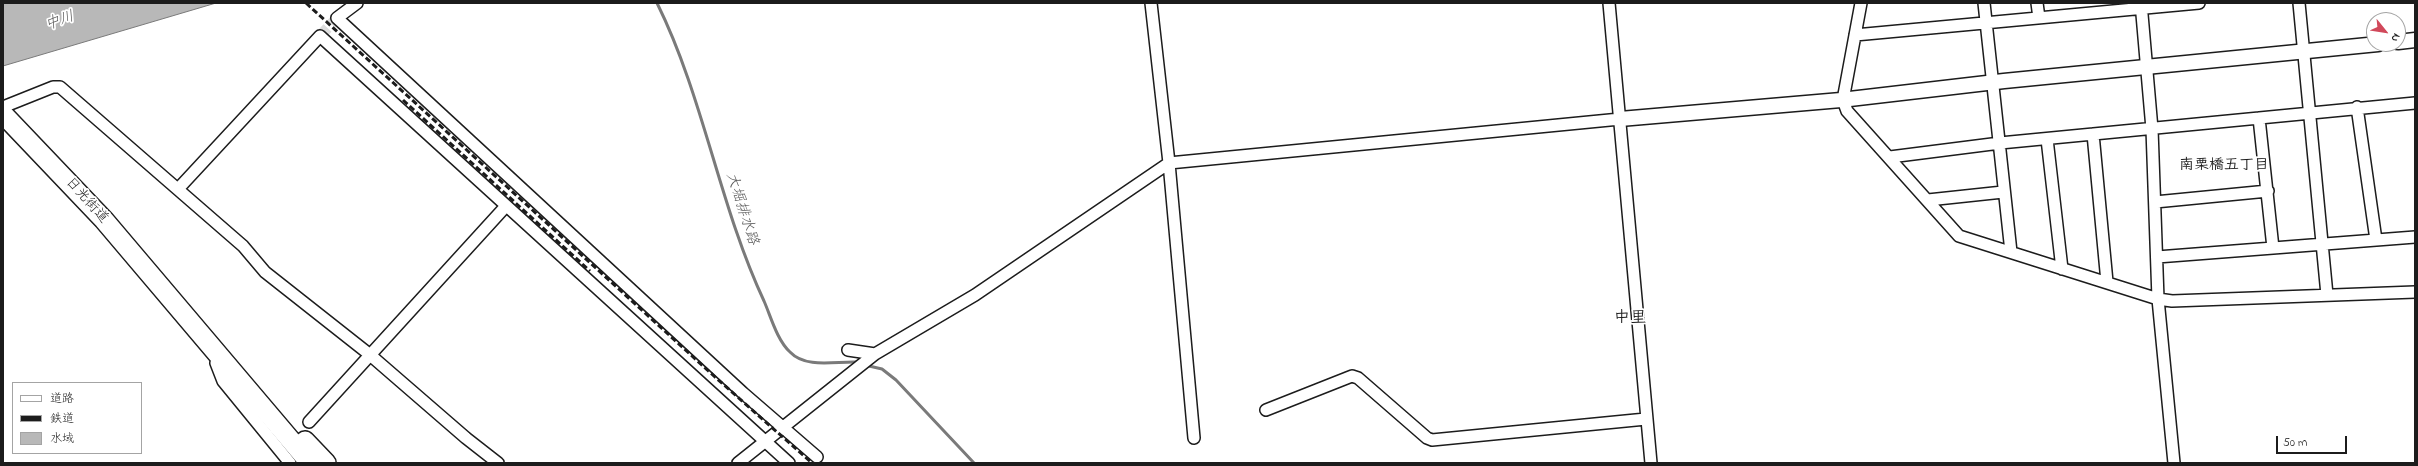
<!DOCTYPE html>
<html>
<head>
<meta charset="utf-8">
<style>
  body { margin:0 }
  #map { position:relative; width:2418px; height:466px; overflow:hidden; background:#fff; font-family:"Indie Flower","Klee One",sans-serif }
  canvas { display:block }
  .frame { position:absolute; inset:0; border:4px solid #1c1c1c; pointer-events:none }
  .legend { position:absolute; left:12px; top:382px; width:130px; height:72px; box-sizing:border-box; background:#fff; border:1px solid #a4a4a4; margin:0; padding:5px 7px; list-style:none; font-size:12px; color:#1c1c1c }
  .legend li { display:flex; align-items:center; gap:8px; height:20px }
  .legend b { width:20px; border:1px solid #a4a4a4 }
  .north { position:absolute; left:2366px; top:12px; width:40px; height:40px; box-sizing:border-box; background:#fff; border:1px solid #a4a4a4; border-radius:50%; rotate:120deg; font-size:11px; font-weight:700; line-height:16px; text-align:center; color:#1c1c1c }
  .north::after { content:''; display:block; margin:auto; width:14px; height:18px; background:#d1495b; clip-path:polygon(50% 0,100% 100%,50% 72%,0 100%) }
  .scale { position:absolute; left:2276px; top:436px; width:71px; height:18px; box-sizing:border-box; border:2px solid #1c1c1c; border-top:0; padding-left:5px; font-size:12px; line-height:14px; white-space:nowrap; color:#1c1c1c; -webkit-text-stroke:3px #fff; paint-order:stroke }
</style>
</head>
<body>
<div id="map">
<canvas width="2418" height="466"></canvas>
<div class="frame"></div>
<ul class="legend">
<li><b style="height:5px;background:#fff"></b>道路</li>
<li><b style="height:5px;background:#1c1c1c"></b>鉄道</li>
<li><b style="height:11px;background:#b8b8b8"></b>水域</li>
</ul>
<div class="north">N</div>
<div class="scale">50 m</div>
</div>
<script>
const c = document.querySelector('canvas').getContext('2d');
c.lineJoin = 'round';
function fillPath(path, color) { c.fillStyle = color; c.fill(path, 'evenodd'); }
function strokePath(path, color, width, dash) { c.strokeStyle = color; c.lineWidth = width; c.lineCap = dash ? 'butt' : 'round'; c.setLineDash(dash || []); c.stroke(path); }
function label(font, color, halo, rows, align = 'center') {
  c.font = font + ' "Indie Flower","Klee One",sans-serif'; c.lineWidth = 3.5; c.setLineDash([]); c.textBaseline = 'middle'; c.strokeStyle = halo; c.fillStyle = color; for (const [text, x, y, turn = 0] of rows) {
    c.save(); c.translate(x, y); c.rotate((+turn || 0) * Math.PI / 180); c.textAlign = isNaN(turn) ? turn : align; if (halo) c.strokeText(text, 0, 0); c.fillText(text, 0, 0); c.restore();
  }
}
const water = new Path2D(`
  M3,3h213l-213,63z`);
fillPath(water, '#b8b8b8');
strokePath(water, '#7a7a7a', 1);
strokePath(new Path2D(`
  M657,3c47,95 62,202 107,298 7,16 13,39 26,51 16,17 46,9 67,10
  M869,366l13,3 14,11 78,83`), '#7a7a7a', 3);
strokePath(new Path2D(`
  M320,36l17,-18`), '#ddd', 11, [11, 5.5]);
const minor = new Path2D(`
  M357,3l-20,15 406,375 74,64
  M1151,3l18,160 25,275
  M1609,3l42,460
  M1861,3l-18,97 4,11 112,125 199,63 14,2 243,-9
  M1984,3l27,249
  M2037,3l2,15
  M2141,3l11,126 6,170 16,164
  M2299,3l28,292
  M1855,35l344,-32
  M3,107l50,-20h7l183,159 22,26 104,82 97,84 32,25
  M2357,107l19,133
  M2259,118l14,130
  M2093,134l14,148
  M2047,139l15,130
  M1890,157l110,-14 415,-40
  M178,189l142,-153 469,427
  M1928,200l75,-8
  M2155,202l113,-11
  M2157,257l258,-20
  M848,350l27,4
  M220,354l-4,9 7,18 67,82
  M1266,410l86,-34 6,2 69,60 5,2 214,-21
  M309,422l197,-216
  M738,463l137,-109 100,-59 194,-132 451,-44`);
const tertiary = new Path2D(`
  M2398,42l17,-2
  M1620,119l221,-19 163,-19 374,-37`);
const trunk = new Path2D(`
  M3,114l101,106 206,243
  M305,441l21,22`);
strokePath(minor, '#1c1c1c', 14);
strokePath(tertiary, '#1c1c1c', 17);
strokePath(trunk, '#1c1c1c', 22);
strokePath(minor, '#fff', 11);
strokePath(tertiary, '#fff', 14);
strokePath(trunk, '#fff', 19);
strokePath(new Path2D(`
  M306,3l409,374 97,86
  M403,100l187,171`), '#1c1c1c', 3, [6, 3]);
label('14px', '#1c1c1c', '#fff', [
  ["日光街道",86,201,48]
]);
label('italic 15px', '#5a5a5a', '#fff', [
  ["中川",60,22,-19],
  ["大堀排水路",741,209,72]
]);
label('bold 15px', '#1c1c1c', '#fff', [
  ["南栗橋五丁目",2224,167]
]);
label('bold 16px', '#1c1c1c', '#fff', [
  ["中里",1630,319]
]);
</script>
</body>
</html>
